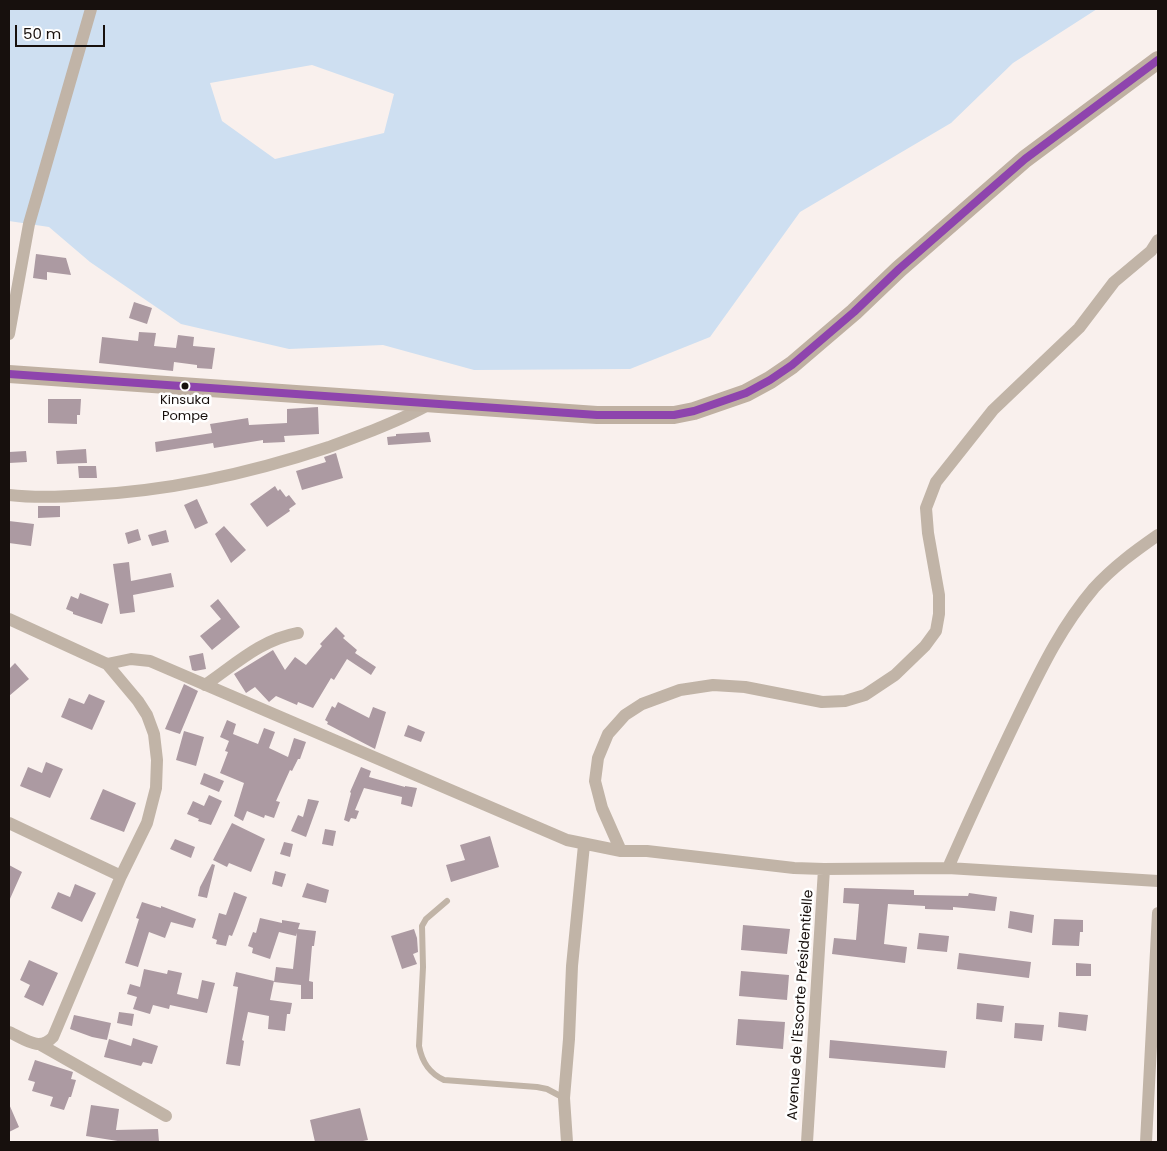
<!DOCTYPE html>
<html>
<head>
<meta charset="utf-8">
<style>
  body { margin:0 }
  #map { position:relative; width:1167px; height:1151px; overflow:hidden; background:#f9f0ed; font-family:Poppins,sans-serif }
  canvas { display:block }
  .frame { position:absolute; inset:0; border:10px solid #17100d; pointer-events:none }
  .scale { position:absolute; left:15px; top:25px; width:90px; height:22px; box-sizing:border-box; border:2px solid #17100d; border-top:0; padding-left:6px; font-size:15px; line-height:18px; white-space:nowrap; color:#17100d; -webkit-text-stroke:4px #fff; paint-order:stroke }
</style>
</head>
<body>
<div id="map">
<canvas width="1167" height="1151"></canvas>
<div class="frame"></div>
<div class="scale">50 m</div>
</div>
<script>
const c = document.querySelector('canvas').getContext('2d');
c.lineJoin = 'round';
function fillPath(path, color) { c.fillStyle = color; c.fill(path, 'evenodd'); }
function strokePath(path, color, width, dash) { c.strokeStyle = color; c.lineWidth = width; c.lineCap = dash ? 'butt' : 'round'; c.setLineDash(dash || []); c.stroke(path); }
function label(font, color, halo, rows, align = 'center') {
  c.font = font + ' Poppins,sans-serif'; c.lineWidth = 5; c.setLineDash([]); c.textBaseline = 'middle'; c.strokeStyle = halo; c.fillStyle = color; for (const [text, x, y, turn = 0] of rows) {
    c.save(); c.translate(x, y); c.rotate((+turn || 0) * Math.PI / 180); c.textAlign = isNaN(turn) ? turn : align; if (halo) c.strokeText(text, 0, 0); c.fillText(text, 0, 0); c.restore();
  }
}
fillPath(new Path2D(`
  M9,9h1088l-84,54 -62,60 -151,89 -90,125 -80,32 -156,1 -91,-25 -94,4 -108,-25 -91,-62 -41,-35 -40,-6zM312,65l82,29 -10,39 -109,26 -53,-38 -12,-38z`), '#cedff1');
fillPath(new Path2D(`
  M36,254l30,4 5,17 -24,-3v8l-14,-2z
  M134,302l18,6 -5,16 -18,-6z
  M139,332l17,1 -2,13 22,2 2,-13 16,2 -1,9 22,2 -3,21 -15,-1v-3l-23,-3 -1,9 -74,-8 3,-26 36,4z
  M48,399h33l-1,16h-3v9l-29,-1z
  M318,407l1,27 -35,2 1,6 -22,1v-3l-49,8 -1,-5 -57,9 -1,-10 57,-9 -2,-9 38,-6 1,7 38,-2v-14z
  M429,432l2,10 -43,3 -1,-8 9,-1v-2z
  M86,449l1,14 -30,1 -1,-13z
  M26,451l1,11 -18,1v-11z
  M336,453l7,25 -41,12 -6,-19 30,-9 -2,-5z
  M78,466h18l1,12h-18z
  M275,486l3,5 2,-2 6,8 3,-2 7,9 -7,5 1,2 -23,16 -17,-23z
  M197,499l11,24 -13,6 -11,-24z
  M38,506h22v11l-22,1z
  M9,521l25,3 -3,22 -22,-3z
  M224,526l22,24 -15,13 -16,-29z
  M138,529l3,11 -13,4 -3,-11z
  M166,530l3,12 -17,4 -4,-11z
  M129,562l2,19 40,-8 3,14 -41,8 2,17 -15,2 -7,-50z
  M80,593l29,11 -7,20 -29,-10v-2l-7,-3 5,-13 7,3z
  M218,599l22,28 -28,23 -12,-14 21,-17 -11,-13z
  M336,627l9,9 -2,2 14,12 -2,3 21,14 -5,8 -24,-16 -13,21 -3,-2 -18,30 -15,-6 -1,3 -21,-9 -7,6 -14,-15 -9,6 -12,-19 39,-24 12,20 10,-13 11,8 16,-19 -2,-2z
  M203,653l3,16 -11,2 -3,-1 -3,-14z
  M15,663l14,16 -20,17v-27z
  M184,684l14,7 -18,43 -15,-5z
  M89,694l16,7 -13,29 -31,-13 8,-19 15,6z
  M338,702l31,16 4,-11 13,5 -11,37 -48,-25 1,-2 -3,-2 7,-14 3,2z
  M227,720l9,4 -3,10 25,10 6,-16 11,4 -6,16 19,9 6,-19 12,4 -6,17h-2l-6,12 -2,-1 -14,31 4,1 -6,16 -9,-3 -1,3 -17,-7 -4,10 -9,-5 10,-33 -24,-10 8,-21 -3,-1 4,-10 -9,-4z
  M408,725l17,7 -4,10 -17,-6z
  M184,731l20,6 -8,29 -20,-6z
  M46,762l17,7 -13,29 -30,-12 8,-19 14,6z
  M361,767l10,4 -2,6 36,10v-1l12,2 -5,19 -11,-3 1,-7 -38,-9 -9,22 4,1 -3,8 -5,-1 -2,4 -5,-2 7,-27 -1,-1z
  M204,773l20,8 -5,11 -19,-8z
  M103,789l33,14 -12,29 -34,-13z
  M209,795l13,6 -11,24 -13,-4 1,-2 -12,-5 6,-13 11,5z
  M308,799l11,2 -13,36 -15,-6 7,-16 5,2z
  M232,823l33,16 -14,33 -22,-9 -2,4 -14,-7z
  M325,829l11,2 -3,15 -11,-2z
  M490,836l9,31 -48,15 -5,-17 19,-5 -5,-15z
  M175,839l20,8 -4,11 -21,-9z
  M284,842l9,2 -3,13 -10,-3z
  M212,864l3,1 -8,33 -9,-2 2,-9z
  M9,865l13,7 -13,29z
  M275,871l11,3 -4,13 -10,-3z
  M307,883l22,7 -3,13 -24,-6z
  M75,884l21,9 -14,29 -31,-14 7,-16 12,5z
  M844,888l70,2v5l54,1 1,-3 28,4 -2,14 -42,-4v3l-28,-1v-3l-37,-2 -4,40 23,3 -2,16 -73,-9 2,-16 22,2 3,-36 -16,-1z
  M234,892l13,5 -11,29 -4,10 -3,-1 -3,11 -10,-2 1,-4 -5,-2 7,-25 7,2z
  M142,902l19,6v-2l35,13 -3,9 -22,-6 -6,16 -16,-6 -11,35 -13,-4 14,-44 -3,-1z
  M1010,911l24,4 -2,18 -24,-5z
  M260,918l22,5v-3l18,3 -2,6 18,2 -2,15h-2l-3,35 4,1v17h-12v-14l-27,-3 2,-15 17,2 4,-36 -1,3 -17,-4 -9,27 -18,-6 1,-5 -5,-2 5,-14 3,1z
  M1054,919l29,1v12h-3l-1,14 -27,-1z
  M743,925l47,4 -3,25 -46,-4z
  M414,929l3,9 1,14 -5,2 4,10 -15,5 -11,-33z
  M919,933l30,3 -2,16 -30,-3z
  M959,953l72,9 -2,16 -72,-9z
  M29,960l29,13 -15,33 -19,-9 6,-12 -10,-5z
  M1076,963l15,1v12h-15z
  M144,969l23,5 1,-4 14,3 -5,21 21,5 4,-19 13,3 -8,30 -37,-8 -1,4 -16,-4 -3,9 -17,-5 4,-12 -10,-3 3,-10 10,3z
  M741,971l48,4 -2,25 -48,-4z
  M236,972l38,9 -4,19 22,3 -2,11h-3l-2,17 -17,-2 1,-13 -21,-4 -6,28 2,1 -4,25 -14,-2 12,-77 -5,-1z
  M977,1003l27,3 -2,16 -26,-3z
  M119,1012l15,2 -2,12 -15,-3z
  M1059,1012l29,3 -2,16 -28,-4z
  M74,1015l37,8 -4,17 -15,-3 -22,-8z
  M738,1019l47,3 -2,27 -47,-4z
  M1015,1023l29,2 -2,16 -28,-3z
  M133,1038l25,8 -6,18 -9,-2 -2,4 -37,-9 5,-18 22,7z
  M830,1040l117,11 -2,17 -116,-10z
  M35,1060l38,12 -2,7 5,1 -5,17h-2l-5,13 -14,-4 3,-9 -21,-6 3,-9 -7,-2z
  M9,1104l10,23 -10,5z
  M91,1105l28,4 -3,21 42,-1 1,13h-35l-38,-6z
  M360,1108l8,32 -10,2h-43l-5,-22z`), '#ac9aa2');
strokePath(new Path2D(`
  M447,901l-21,18 -4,7 1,41 -4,79c3,16 10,27 25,34l93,7 10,2 17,9`), '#c1b4a7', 6);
strokePath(new Path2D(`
  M9,334l20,-110 62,-215
  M9,495c26,3 53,2 79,0 82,-4 163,-22 241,-48 35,-13 68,-25 101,-43
  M9,619l98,45 31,37 9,14 7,19 3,26 -1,28 -9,35 -26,53 -68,161c-14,15 -28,2 -44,-5
  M107,664l24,-5 19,2 417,179 54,11h26l147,17 30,1 124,-1 210,13
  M205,685c31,-21 55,-45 93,-52
  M9,823l112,53
  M621,851l-19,-43 -7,-27 3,-23 10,-24 17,-19 17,-11 38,-14 33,-5 32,2 77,15 23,-1 20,-6 30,-20 30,-29 11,-15 3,-17v-19l-11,-62 -2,-25 10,-26 57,-72 86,-82 35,-46 37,-31 7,-11
  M948,868c23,-53 47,-104 72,-156 22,-45 41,-85 74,-124 19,-21 41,-37 64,-53
  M41,1045l125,71
  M567,1142l-3,-44 5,-59 3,-73 12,-121
  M807,1142l17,-273
  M1146,1142l12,-229`), '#c1b4a7', 12);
strokePath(new Path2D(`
  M9,374l588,41h77l20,-4 52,-18 24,-13 22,-15 62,-53 45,-43 126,-110 133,-99`), '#bfb0a2', 18);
strokePath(new Path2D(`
  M9,374l588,41h77l20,-4 52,-18 24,-13 22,-15 62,-53 45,-43 126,-110 133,-99`), '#8e44ad', 8);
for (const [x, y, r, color] of [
  [185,386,4.5,"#17100d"]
]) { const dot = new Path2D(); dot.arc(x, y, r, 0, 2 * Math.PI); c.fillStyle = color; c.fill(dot); strokePath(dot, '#fff', 2); }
label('13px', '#17100d', '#fff', [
  ["Kinsuka",185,401],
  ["Pompe",185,417]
]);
label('14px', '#17100d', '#fff', [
  ["Avenue de l'Escorte Présidentielle",801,1005,-86]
]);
</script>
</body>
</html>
